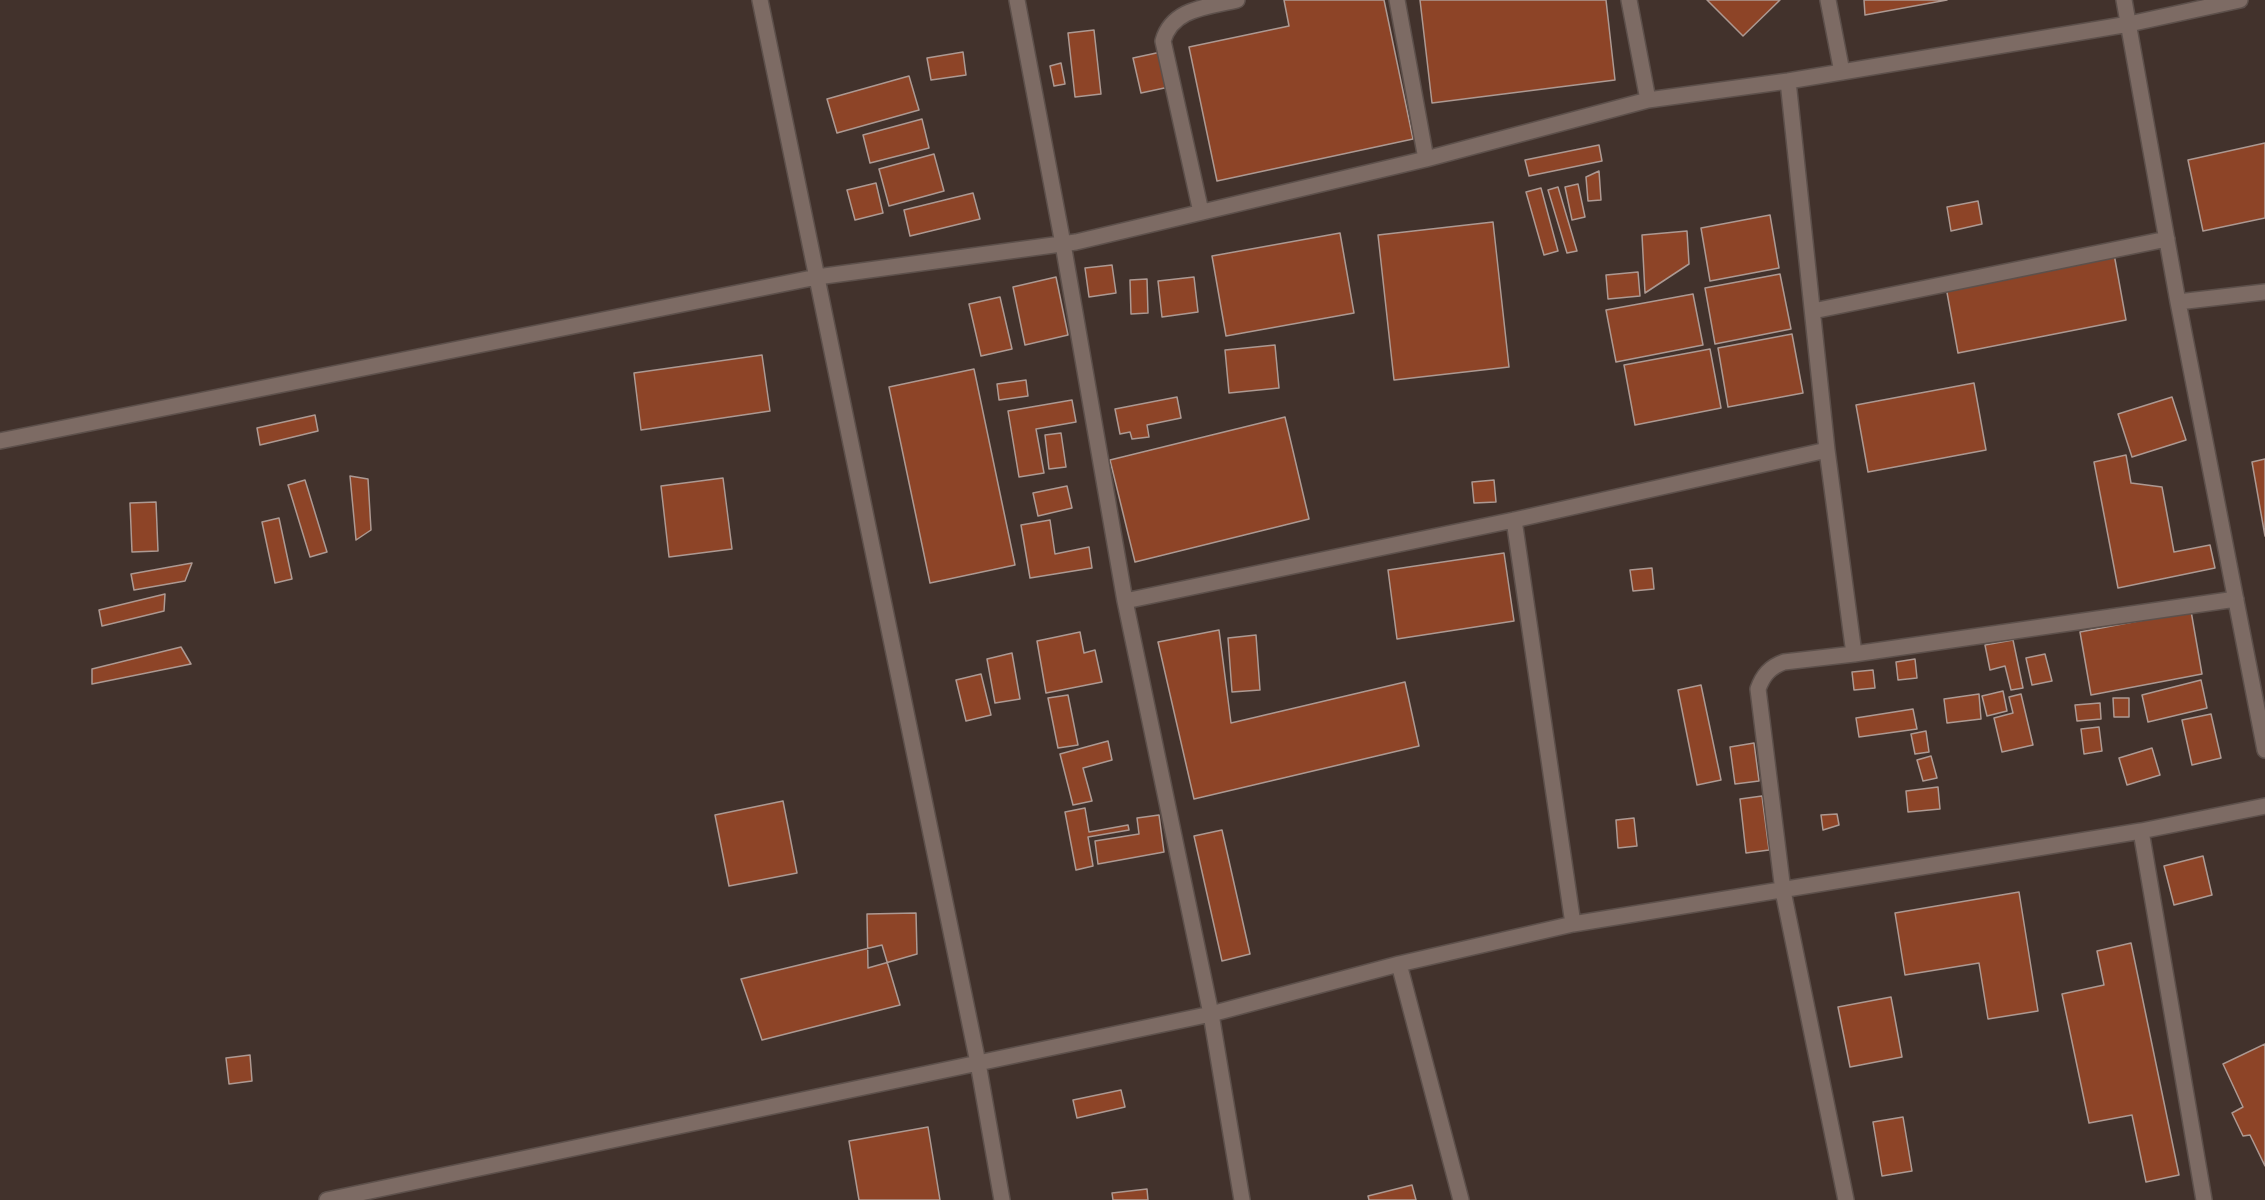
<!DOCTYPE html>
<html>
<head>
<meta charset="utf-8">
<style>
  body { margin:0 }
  canvas { display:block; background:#42322c }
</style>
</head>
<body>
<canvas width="2265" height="1200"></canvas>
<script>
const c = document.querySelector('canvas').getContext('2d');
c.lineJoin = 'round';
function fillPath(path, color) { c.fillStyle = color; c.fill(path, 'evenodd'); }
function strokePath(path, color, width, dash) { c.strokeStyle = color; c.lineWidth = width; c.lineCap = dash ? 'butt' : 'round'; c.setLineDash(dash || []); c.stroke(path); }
const building = new Path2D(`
  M1284,0h100l29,139 -196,42 -28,-134 100,-21z
  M1420,0h186l9,80 -183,23z
  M1707,0h73l-37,36z
  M1864,0h83l-82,15z
  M1094,30l7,64 -26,3 -7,-64z
  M963,52l3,23 -35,5 -4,-22z
  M1161,52l8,35 -28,6 -8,-35z
  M1061,63l4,21 -11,2 -4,-20z
  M909,76l10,34 -82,23 -10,-34z
  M922,119l7,29 -59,15 -7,-28z
  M2265,143v75l-62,13 -15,-71z
  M1599,145l3,16 -73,15 -4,-16z
  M934,154l10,37 -55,15 -10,-37z
  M1599,171l2,29 -13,1 -2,-24z
  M876,183l7,30 -28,7 -8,-30z
  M1578,184l7,33 -13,3 -7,-33z
  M1558,187l19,64 -10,2 -19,-63z
  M1541,188l17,63 -14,4 -18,-63z
  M973,193l7,26 -70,17 -6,-26z
  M1978,201l4,23 -31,7 -4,-24z
  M1770,215l9,53 -69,13 -9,-53z
  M1493,222l16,145 -115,13 -16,-145z
  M1687,231l2,33 -44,29 -3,-58z
  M1340,233l14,80 -128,23 -14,-80z
  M2114,254l12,66 -168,33 -12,-66z
  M1112,265l4,28 -27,4 -4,-29z
  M1638,272l2,24 -32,3 -2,-24z
  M1780,274l11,55 -76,15 -10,-56z
  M1056,277l12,58 -43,10 -12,-58z
  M1194,277l4,35 -36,5 -4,-36z
  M1147,279l1,34 -17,1 -1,-34z
  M1693,294l10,51 -87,17 -10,-52z
  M1000,297l12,52 -31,7 -12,-52z
  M1792,334l11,59 -75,14 -10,-59z
  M1275,345l4,43 -50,5 -4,-43z
  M1710,349l11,59 -86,17 -11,-60z
  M762,355l8,56 -129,19 -7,-57z
  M974,369l41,196 -85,18 -41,-196z
  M1026,380l2,16 -29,4 -2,-16z
  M1974,383l12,67 -118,22 -12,-67z
  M1177,397l4,21 -34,7 2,12 -17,2 -2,-7 -10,2 -5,-25z
  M2172,397l14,43 -54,17 -14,-43z
  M1072,400l4,22 -40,7 8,44 -25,4 -11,-66z
  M315,415l3,16 -58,14 -3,-17z
  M1285,417l24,102 -174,43 -25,-102z
  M1061,433l5,34 -17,2 -4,-34z
  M2126,455l5,28 31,4 12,65 36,-7 5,23 -97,20 -24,-126z
  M2265,459v77l-13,-74z
  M350,476l18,3 3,51 -15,10z
  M723,478l9,71 -63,8 -8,-71z
  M305,480l22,72 -17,5 -22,-72z
  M1494,480l2,22 -22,1 -2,-21z
  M1067,486l5,22 -34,8 -5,-23z
  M156,502l2,49 -26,1 -2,-49z
  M279,518l13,61 -17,4 -13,-61z
  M1050,520l5,34 34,-7 3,21 -62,10 -9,-53z
  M1504,553l10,68 -117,18 -9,-69z
  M192,563l-7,18 -51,9 -3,-16z
  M1652,568l2,21 -21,2 -3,-21z
  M165,594l-1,17 -62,15 -3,-16z
  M2191,611l11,63 -111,21 -11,-63z
  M1219,630l12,93 174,-41 14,64 -225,53 -36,-157z
  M1080,632l4,21 11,-3 7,32 -56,11 -9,-52z
  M1256,635l4,55 -28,2 -4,-54z
  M2013,640l10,48 -12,2 -6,-24 -15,4 -5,-25z
  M181,647l10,17 -99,20v-15z
  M1012,653l8,46 -25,4 -8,-44z
  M2045,654l7,27 -20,4 -6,-27z
  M1915,659l2,19 -19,2 -2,-18z
  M1873,670l2,18 -21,2 -2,-18z
  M981,674l10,41 -25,6 -10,-41z
  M2201,680l6,28 -59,14 -6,-27z
  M1701,685l20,95 -24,5 -19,-95z
  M2003,691l4,20 -20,5 -5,-20z
  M1979,694l2,25 -34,4 -3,-24z
  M2021,694l12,51 -31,7 -8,-34 19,-5 -4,-16z
  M1068,695l10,50 -20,3 -10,-50z
  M2113,698h16v19h-15z
  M2100,703l1,16 -24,2 -2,-16z
  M1913,709l4,20 -58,8 -3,-19z
  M2211,714l10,44 -29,7 -10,-45z
  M2099,727l3,24 -18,3 -3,-25z
  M1926,731l3,21 -14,2 -4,-20z
  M1108,741l4,19 -29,8 9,33 -19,4 -13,-51z
  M1754,743l5,38 -24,3 -5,-37z
  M2152,748l8,27 -33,10 -8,-27z
  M1931,756l6,22 -14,3 -6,-21z
  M1938,787l2,22 -32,3 -2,-21z
  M1762,796l7,54 -23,3 -6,-54z
  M783,801l14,72 -68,13 -14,-71z
  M1085,808l4,24 39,-7 1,5 -41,7 5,29 -17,4 -11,-58z
  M1837,814l2,11 -16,5 -2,-15z
  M1159,815l5,37 -66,12 -3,-23 44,-7 -2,-16z
  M1634,818l3,28 -19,2 -2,-28z
  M1222,830l28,124 -28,7 -28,-125z
  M2203,856l9,39 -38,10 -10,-39z
  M2019,892l19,119 -50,8 -9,-56 -74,12 -10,-62z
  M916,913l1,41 -49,14 -1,-54z
  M2131,943l48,232 -33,7 -14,-67 -43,8 -27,-129 42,-9 -7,-34z
  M882,945l18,60 -138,35 -21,-61z
  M1891,997l11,60 -52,10 -12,-60z
  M2265,1044v122l-15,-31 -7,1 -11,-23 11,-6 -20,-43z
  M250,1055l2,26 -23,3 -3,-26z
  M1121,1090l4,17 -48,11 -4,-18z
  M1903,1117l9,54 -30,5 -9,-54z
  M928,1127l12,73h-81l-10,-59z
  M1412,1185l4,15h-47l-1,-4z
  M1147,1189l1,11h-35l-1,-7z`);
fillPath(building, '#8d4427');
strokePath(building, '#ad9992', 1.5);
const minor = new Path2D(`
  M760,0l218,1063 24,137
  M1017,0l46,244 62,357 86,413 31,186
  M1397,0l29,159
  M1629,0l19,100
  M1828,0l14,72
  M2124,0l54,302 87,448
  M1201,212l-38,-171c9,-33 45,-34 74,-41
  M2178,302l87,-10
  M1813,311l354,-72
  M0,441l817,-164 259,-35 350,-83 222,-59 140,-19 341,-57 111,-24
  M1827,450l27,204 382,-55
  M1514,520l59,404
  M1125,601l389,-81 313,-70 -39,-369
  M2141,831l63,369
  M1399,964l62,236
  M327,1200l884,-186 188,-50 174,-40 568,-93 124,-25
  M1846,1200l-63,-309 -25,-202c5,-14 12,-22 26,-27l70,-8`);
strokePath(minor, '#5d504b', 18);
strokePath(minor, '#7d6b64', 15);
</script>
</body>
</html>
